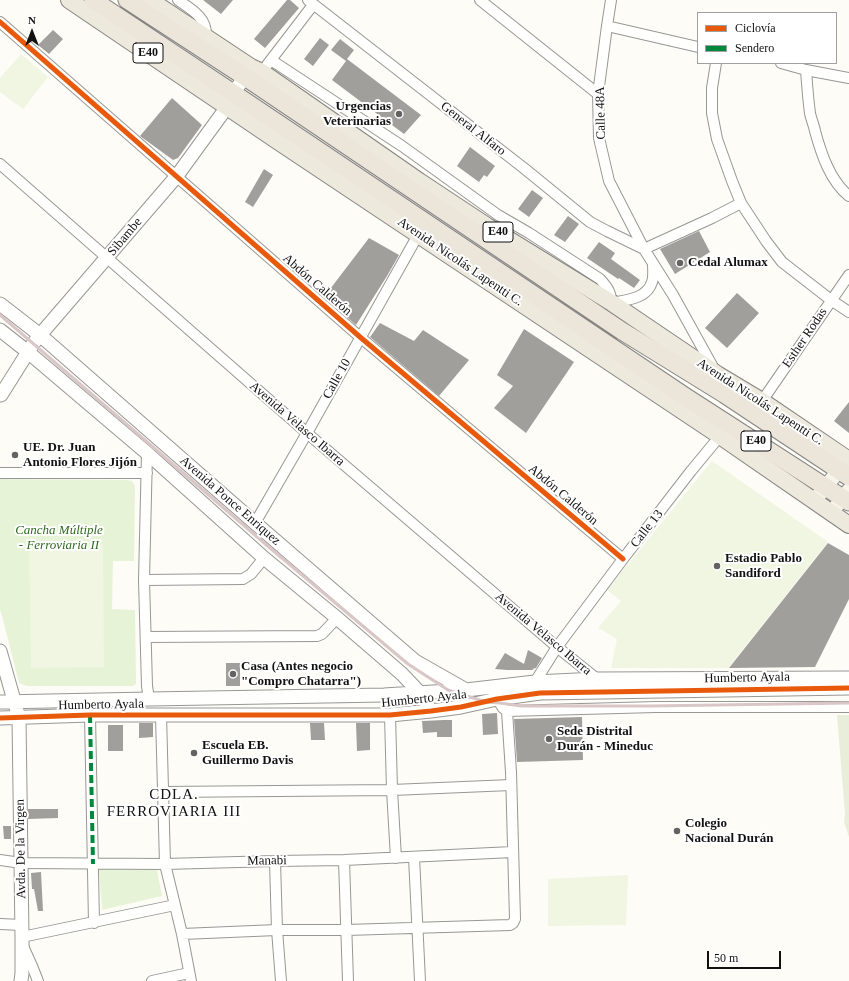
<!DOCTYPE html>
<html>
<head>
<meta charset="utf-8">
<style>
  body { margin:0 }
  #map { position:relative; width:849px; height:981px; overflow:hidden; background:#fdfcf7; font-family:"Times New Roman",serif }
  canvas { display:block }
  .legend { position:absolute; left:697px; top:12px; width:140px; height:52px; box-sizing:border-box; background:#fff; border:1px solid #a0a0a0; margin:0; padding:5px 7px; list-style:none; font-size:12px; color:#111 }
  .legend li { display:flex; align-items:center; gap:8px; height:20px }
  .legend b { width:20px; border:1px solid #a0a0a0 }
  .north { position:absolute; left:12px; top:12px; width:40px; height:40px; -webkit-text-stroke:3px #fff; paint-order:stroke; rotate:0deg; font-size:11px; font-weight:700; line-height:16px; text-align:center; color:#111 }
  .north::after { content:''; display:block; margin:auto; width:14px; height:18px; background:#111; clip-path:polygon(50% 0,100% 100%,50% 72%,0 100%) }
  .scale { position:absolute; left:707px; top:951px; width:74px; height:18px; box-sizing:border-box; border:2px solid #111; border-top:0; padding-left:5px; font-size:12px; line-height:14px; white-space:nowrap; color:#111; -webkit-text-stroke:3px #fff; paint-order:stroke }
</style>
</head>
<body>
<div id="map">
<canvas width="849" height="981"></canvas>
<ul class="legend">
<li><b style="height:5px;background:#e8590c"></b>Ciclovía</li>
<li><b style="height:5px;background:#00873e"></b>Sendero</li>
</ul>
<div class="north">N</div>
<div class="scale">50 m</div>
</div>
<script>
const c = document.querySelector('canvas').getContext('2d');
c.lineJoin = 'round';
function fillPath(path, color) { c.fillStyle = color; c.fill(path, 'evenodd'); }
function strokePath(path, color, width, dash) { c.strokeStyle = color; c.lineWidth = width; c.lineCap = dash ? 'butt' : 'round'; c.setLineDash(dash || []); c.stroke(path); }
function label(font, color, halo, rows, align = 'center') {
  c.font = font + ' "Times New Roman",serif'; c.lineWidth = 4; c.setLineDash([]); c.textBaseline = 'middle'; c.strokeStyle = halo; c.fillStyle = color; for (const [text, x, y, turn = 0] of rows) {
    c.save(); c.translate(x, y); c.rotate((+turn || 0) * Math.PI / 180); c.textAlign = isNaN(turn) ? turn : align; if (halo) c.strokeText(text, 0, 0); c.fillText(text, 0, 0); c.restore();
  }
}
fillPath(new Path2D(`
  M0,479l127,1 5,1 3,5 -1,75h-21l-1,48 23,1 1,70v4l-3,2h-106l-8,-3 -18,-71 -1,-1z
  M156,865l6,31 -60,14 -3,-42z`), '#e7f3d7');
fillPath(new Path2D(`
  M837,715h12v122l-5,-15 1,-8z`), '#e9eedb');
fillPath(new Path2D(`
  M21,54l27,23 -25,32 -23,-17v-14z
  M712,461l116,81 -100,126h-117l6,-29 -19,-11 23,-27 -14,-11z
  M29,544h74l1,123 -73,1z
  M628,875l-2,50 -78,1v-47z`), '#f0f6e1');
fillPath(new Path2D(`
  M203,0h30l-12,14z
  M287,0h3l9,8 -34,40 -11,-9z
  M53,30l10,9 -14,15 -11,-9z
  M320,38l9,7 -16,21 -9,-7z
  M340,39l14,11 -7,9 74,56 -17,19 -72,-54 14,-19 -15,-11z
  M172,98l30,27 -24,33 -5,2 -33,-24z
  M470,147l25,19 -8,11 -3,-2 -5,7 -22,-16z
  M264,169l9,6 -20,32 -8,-5z
  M532,190l11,8 -14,19 -11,-8z
  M568,216l11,8 -14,18 -11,-7z
  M699,231l11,21 -35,22 -15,-25z
  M369,238l30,17 -12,21 -31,49 -32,-28z
  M599,242l16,11 -4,6 29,21 -6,8 -15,-10 -1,1 -31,-21z
  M737,293l22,20 -32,35 -22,-20z
  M380,323l34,18 9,-11 46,30 -30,36 -69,-59z
  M524,329l50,33 -48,71 -32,-25 19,-22 -16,-11z
  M849,402v31l-15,-12z
  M828,543l21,12v44l-34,68 -86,1z
  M528,650l14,8 -6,10 -4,1 2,1h-27l-12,-1 10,-16 19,11z
  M226,663h14v23h-14z
  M497,713l1,21 -15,1 -1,-21z
  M582,717l1,43 -66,2 -3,-43z
  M444,720h8v17h-15v-5l-14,1 -1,-12z
  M139,723h14v14l-14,1z
  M310,723h14l1,17h-14z
  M356,723h14v27l-13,1z
  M108,725h15v26h-15z
  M28,809h30v9l-30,1z
  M3,826h8v13h-7z
  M41,872l2,39h-5l-4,-22h-2l-1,-16z`), '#a19f9c');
const minor = new Path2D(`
  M178,0c10,7 24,15 27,27 1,3 1,7 1,10
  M308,0l217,169 65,53 17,9 37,18 68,-31 29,-15
  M480,0l118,94
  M611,0l-4,26 -9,68 1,44 10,43 35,68 29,46 41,74
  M0,22l360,315 263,222
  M607,26l91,21
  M271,60l131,86 96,69 31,18 71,46c8,9 10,12 12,24 14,-3 35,-4 40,-21 2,-5 1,-12 1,-19
  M716,63l-4,25v25l5,26 15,42 9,22 25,38 16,21 49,38 18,12
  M781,63l25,7 43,8
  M267,65l46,-60
  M806,70c1,14 2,29 4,43 1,6 4,12 5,18 6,22 15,50 34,65
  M0,164l307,269 250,214 40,32
  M762,401l87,-126
  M147,453l-3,127 3,106 2,13
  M0,473h147
  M255,523l52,-90 111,-198
  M144,580l99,-1 8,-5 13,-16
  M146,637l171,-1 5,-2 15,-16
  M535,682l22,-35 66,-88 68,-88 29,-35
  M507,711l149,-4h193
  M90,715l4,208
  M161,715l4,149 17,70 9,47
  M390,715l2,75 4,68
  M163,792l229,-2 119,-5
  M414,857l6,124
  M0,860l21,3 144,1 110,-3 69,-1 169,-8
  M344,860l4,121
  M275,861l2,69 4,51
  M0,924l22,1
  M182,934l95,-4h69l164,-5 3,-2 2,-4 -4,-147 -4,-61 -4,-3 -9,-14
  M22,937l153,-32
  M23,946l9,20 6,15
  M152,981l37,-8`);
const tertiary = new Path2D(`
  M0,304l40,31 215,188 160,138 51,29
  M0,330l28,22 119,101 117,105 73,60 65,56 17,18 12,19
  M1,395l32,-51 7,-9 136,-158 51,-70 6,-14 12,-16
  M0,651l19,67 2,145 1,74v36l-1,8
  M0,702l149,-3 235,-4 82,-5 69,-8 62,-3 252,-1
  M0,718l90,-3h300l41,-4 30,-4 36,-8 43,-6 309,-5`);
const secondary = new Path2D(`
  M814,501l31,-38
  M831,513l18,-23`);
const primary = new Path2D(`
  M69,0l210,142 441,294 129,89
  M150,0l101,67 11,5 157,109 68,45 125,77 105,71 45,27 87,59`);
const trunk = new Path2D(`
  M93,0l140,93 453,304 163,105
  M127,0l118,77 377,254 102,63 125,83`);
strokePath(minor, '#979795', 12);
strokePath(tertiary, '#979795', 15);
strokePath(secondary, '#8e8d8b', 16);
strokePath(primary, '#858482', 18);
strokePath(trunk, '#858482', 19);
strokePath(minor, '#fffffe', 10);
strokePath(tertiary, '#fffffe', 13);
strokePath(secondary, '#f6f4eb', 14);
strokePath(primary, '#ede9dc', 16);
strokePath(trunk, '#ece5da', 17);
strokePath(new Path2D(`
  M0,315l270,233 138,116 40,26 38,12 14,1 21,3h130l198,-3`), '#d9c6c7', 3);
strokePath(new Path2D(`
  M90,715l3,149`), '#00873e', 4, [8, 4]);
strokePath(new Path2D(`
  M0,22l360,315 263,222
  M0,718l90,-3h300l41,-4 30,-4 36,-8 43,-6 309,-5`), '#e8590c', 5);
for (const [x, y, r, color] of [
  [399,114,4,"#646362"],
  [680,263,4,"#646362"],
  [15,455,4,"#646362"],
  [717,566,4,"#646362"],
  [233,674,4,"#646362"],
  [549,739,4,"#646362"],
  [194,753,4,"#646362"],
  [677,831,4,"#646362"]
]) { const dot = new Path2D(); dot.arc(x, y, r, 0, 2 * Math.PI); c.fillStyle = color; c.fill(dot); strokePath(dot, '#fff', 1.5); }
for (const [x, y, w] of [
  [148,53,30],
  [498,232,30],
  [756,441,30]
]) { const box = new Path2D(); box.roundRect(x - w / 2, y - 10, w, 20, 3); c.fillStyle = '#fff'; c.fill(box); strokePath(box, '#111', 1); }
label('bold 12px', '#111', null, [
  ["E40",148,53],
  ["E40",498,232],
  ["E40",756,441]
]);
label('bold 13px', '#111', '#fff', [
  ["Urgencias",391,107,"right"],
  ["Veterinarias",391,122,"right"],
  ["Cedal Alumax",688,263],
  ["UE. Dr. Juan",23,448],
  ["Antonio Flores Jijón",23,463],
  ["Estadio Pablo",725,559],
  ["Sandiford",725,574],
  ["Casa (Antes negocio",241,667],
  ["\"Compro Chatarra\")",241,682],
  ["Sede Distrital",557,732],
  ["Durán - Mineduc",557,747],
  ["Escuela EB.",202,746],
  ["Guillermo Davis",202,761],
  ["Colegio",685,824],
  ["Nacional Durán",685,839]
], 'left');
label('13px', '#111', '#fff', [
  ["Calle 48A",601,113,-91],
  ["General Alfaro",473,129,38],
  ["Sibambe",125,237,-50],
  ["Avenida Nicolás Lapentti C.",460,262,34],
  ["Abdón Calderón",317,285,41],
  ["Esther Rodas",805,338,-56],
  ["Calle 10",337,379,-61],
  ["Avenida Nicolás Lapentti C.",760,402,33],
  ["Avenida Velasco Ibarra",297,424,41],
  ["Abdón Calderón",563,495,40],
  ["Avenida Ponce Enriquez",230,501,41],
  ["Calle 13",647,529,-52],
  ["Avenida Velasco Ibarra",543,634,40],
  ["Humberto Ayala",747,678,-1],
  ["Humberto Ayala",424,699,-6],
  ["Humberto Ayala",101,705,-1],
  ["Avda. De la Virgen",21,849,-91],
  ["Manabi",267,861,-1]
]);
label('italic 13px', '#2f6b1f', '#fff', [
  ["Cancha Múltiple",59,531],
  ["- Ferroviaria II",59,546]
]);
c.letterSpacing = '1px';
label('15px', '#111', '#fff', [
  ["CDLA.",174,795],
  ["FERROVIARIA III",174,812]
]);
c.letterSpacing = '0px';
</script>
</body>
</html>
